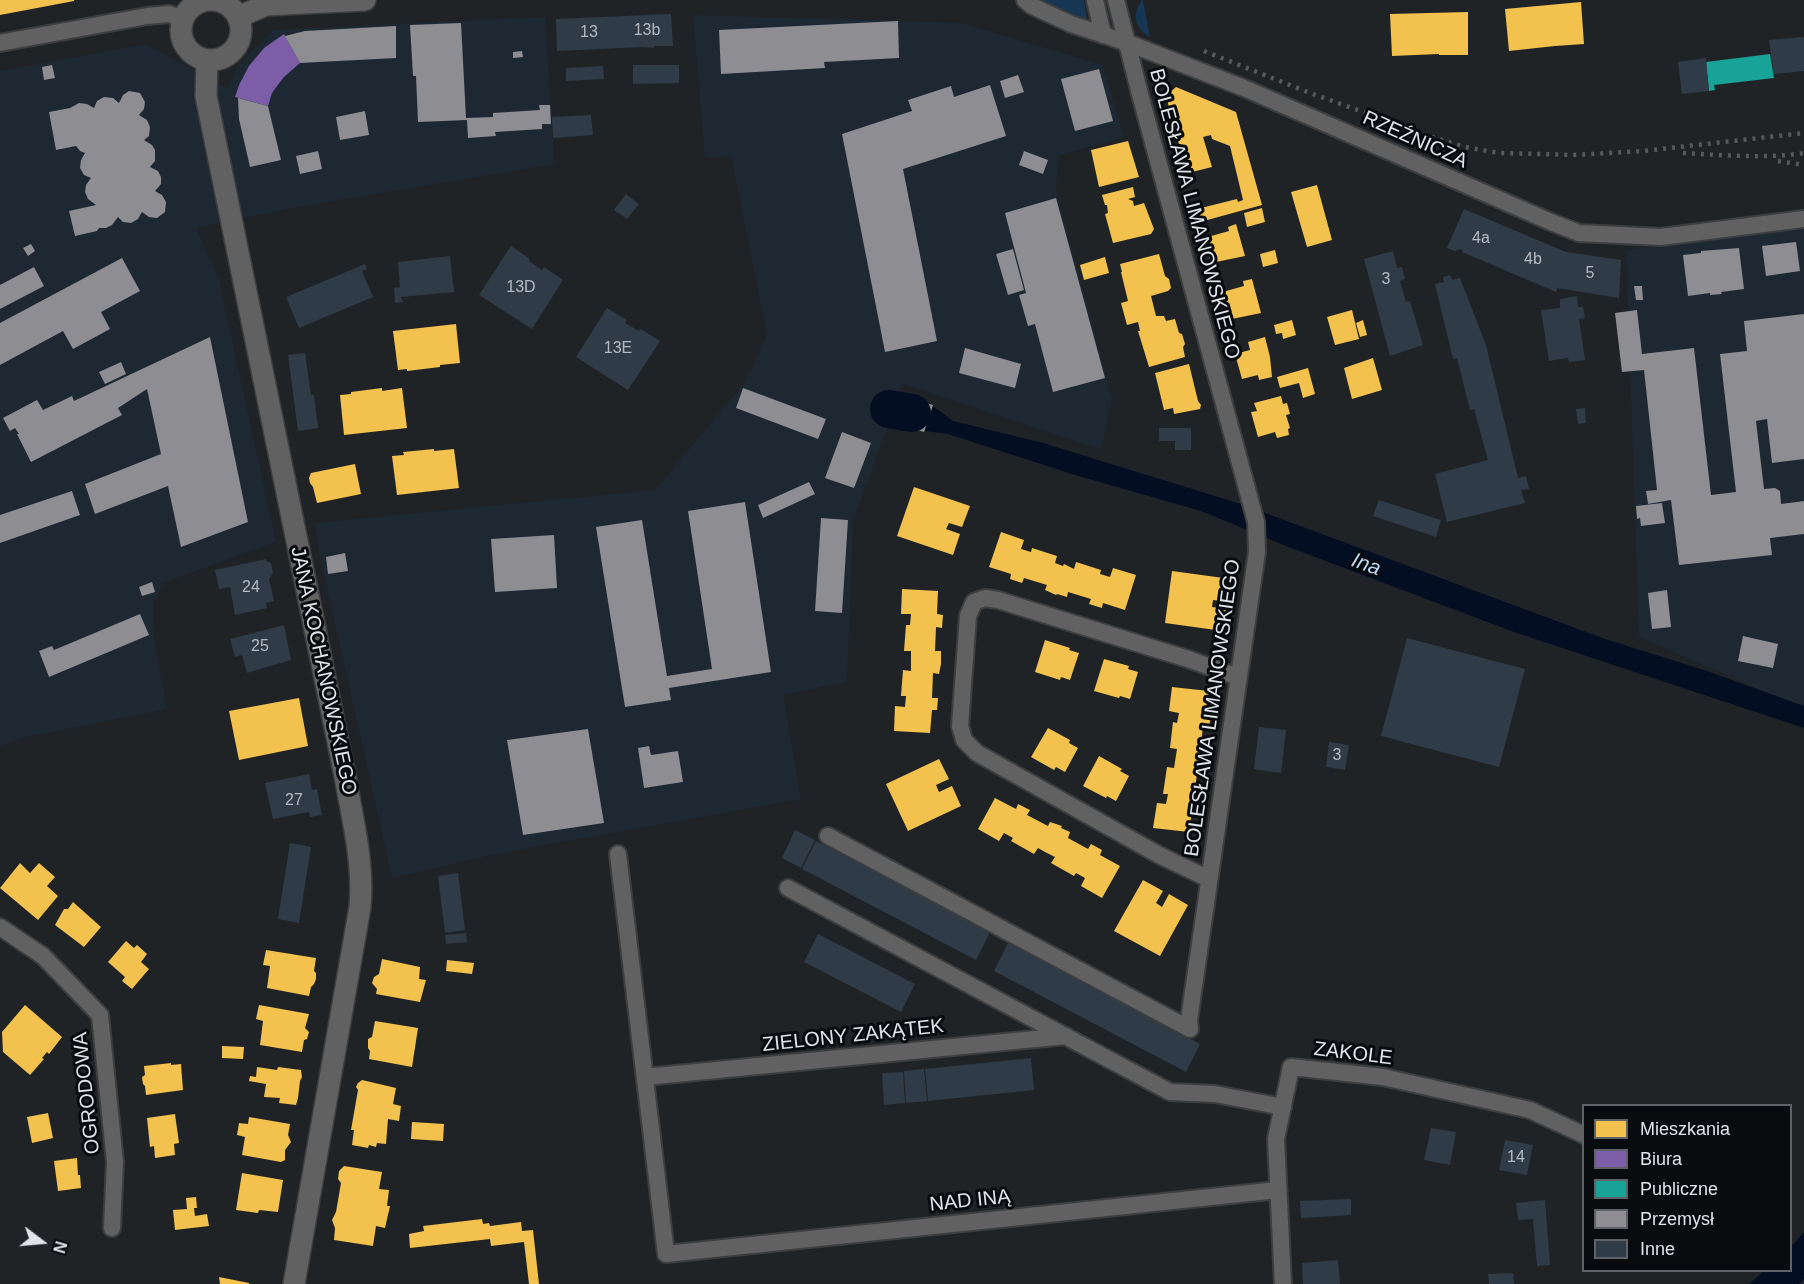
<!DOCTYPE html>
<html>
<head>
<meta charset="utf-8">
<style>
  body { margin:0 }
  #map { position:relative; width:1804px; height:1284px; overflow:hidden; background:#202326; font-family:Arial,sans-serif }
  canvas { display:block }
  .legend { position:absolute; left:1582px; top:1104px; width:210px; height:168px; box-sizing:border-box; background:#090c0f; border:2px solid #5f6266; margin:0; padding:8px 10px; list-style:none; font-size:18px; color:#e0e4e9 }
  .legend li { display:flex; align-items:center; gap:12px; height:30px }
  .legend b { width:30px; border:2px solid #5f6266 }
  .north { position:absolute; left:12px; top:1212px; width:60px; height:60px; -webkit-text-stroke:4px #090c0f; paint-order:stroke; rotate:106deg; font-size:16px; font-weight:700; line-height:24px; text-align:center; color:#e0e4e9 }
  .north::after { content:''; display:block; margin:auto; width:21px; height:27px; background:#e0e4e9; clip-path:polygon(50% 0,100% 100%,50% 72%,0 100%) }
</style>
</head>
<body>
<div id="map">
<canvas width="1804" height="1284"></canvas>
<ul class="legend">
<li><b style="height:16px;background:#f2c14e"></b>Mieszkania</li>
<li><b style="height:16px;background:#7b5ea7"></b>Biura</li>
<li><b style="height:16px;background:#17a398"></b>Publiczne</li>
<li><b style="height:16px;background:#8d8d92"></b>Przemysł</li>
<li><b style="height:16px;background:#2f3b46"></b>Inne</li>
</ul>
<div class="north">N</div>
</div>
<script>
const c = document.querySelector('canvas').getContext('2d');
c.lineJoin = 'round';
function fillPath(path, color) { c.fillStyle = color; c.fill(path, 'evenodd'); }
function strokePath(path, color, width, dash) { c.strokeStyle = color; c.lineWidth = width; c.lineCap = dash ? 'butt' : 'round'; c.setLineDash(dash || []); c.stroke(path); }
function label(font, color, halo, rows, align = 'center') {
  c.font = font + ' Arial,sans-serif'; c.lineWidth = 6; c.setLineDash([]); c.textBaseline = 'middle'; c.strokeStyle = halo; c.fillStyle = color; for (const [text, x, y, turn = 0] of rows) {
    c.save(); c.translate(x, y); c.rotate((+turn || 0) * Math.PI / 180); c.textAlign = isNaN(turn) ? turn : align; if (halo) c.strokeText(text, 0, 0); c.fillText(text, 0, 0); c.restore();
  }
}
fillPath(new Path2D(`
  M693,15l268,8 142,42 21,72 -66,19 -2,35 56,207 -11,52 -198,-66 -50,137 -6,161 -64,13 18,104 -306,55 -103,24 -72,-321 -5,-34 340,-33 91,-109 21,-47 -36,-178 -26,2z
  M545,17l9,147 -258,43 -100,21 23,52 57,262 -113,41 -10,21 1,33 13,72 -146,29 -21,9v-676l146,-27 82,45 11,-24 34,-35z
  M1804,229v480l-165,-72 -13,-387z`), '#1d2833');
fillPath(new Path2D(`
  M1039,0h45l3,18h-4z
  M1142,0h1l7,37c-15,-8 -19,-23 -8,-37z`), '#163653');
fillPath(new Path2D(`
  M933,406l20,15 90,22 198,61 364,135 99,31 100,36v22l-290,-96 -228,-86 -85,-35 -126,-36 -127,-41 -23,-3z
  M1804,1232v47l-5,5h-50l15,-13 26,-1 1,-23z`), '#030e22');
fillPath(new Path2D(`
  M0,0h74v1l-74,14z
  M1581,2l3,42 -29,2 -46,5 -4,-42z
  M1468,12v43h-29v-1l-47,2 -2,-42z
  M1176,87l60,25 26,93 -62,17 -3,-13 40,-10 1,3 5,-2 -13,-54 -18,-7 -1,-4 -8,2 9,30 -20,5 -2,-10 -6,1 -18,-67z
  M1128,141l11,36 -40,10 -8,-37z
  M1317,185l15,55 -25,7 -16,-55z
  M1133,187l2,10 -7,2 5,2 1,5 10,-3 10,26 -3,5 -38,9 -8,-29 3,-1 -1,-8h-2l-3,-10z
  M1262,208l3,14 -18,5 -3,-14z
  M1236,224l9,32 -34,7 -7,-25 25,-7 -1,-4z
  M1275,250l3,13 -15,4 -3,-13z
  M1159,254l6,22 4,3 2,9 -3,3 -17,5 5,20h8l2,5 9,-2 4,14 3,1 3,10 -2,3 2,10 -36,10 -11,-36h2l-2,-9 -11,3 -6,-22 7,-2 -7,-29h1l-2,-8z
  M1105,257l4,16 -25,7 -4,-15z
  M1252,279l9,34 -34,7 -8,-27 25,-7 -1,-5z
  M1352,310l7,29 -24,6 -8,-28z
  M1292,320l4,15 -13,4 -1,-6 -6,1 -2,-9z
  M1363,320l4,15 -7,2 -4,-14z
  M456,324l4,39 -20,2v2l-33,4v-2l-9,1 -5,-39z
  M1265,337l5,20 2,20 -13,3 -1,-5 -16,4 -7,-25 15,-4 -2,-8z
  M1373,358l9,32 -30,9 -8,-31z
  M1189,364l9,37 3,4 -1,4 -26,5 -1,-6 -9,2 -9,-37z
  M1308,368l7,26 -12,4 -4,-15 -19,5 -3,-11z
  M382,388v3l20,-3 5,40 -63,7 -4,-40 11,-1v-2z
  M1281,396l2,8 4,-1 3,11 -4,1 4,13 -2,1 1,6 -12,3 -2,-6 -17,5 -7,-25 6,-1 -3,-8z
  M434,449v2l20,-2 5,39 -62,7 -5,-39 12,-1 -1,-3z
  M355,464l6,30 -44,9 -4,-16 -3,-4 -1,-5 2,-5z
  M914,487l56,19 -8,21 -13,-4 -3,6 14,5 -7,21 -56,-19z
  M1001,532l23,8 -3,9 10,3 1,-4 25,8 -2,7 8,3 1,-2 10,5 2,-7 25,8 -1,4 10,3 3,-9 23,7 -11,35 -22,-7 -1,5 -13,-4 2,-5 -23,-7 -1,5 -10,-3 -1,1 -11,-5 2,-5 -23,-7 -2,5 -12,-4 1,-5 -22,-7z
  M1172,571l59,8 -3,23 -15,-2 -1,7 15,2 -4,22 -58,-8z
  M902,589l36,2 -1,23 6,1 -1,13 -6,-1 -1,24h6v13l-2,10 -6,-1 -1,25h6l-1,12h-5l-2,23 -36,-2 1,-25 10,1 1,-11h-5l2,-26 8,1v-20h-7l2,-26h4l1,-11h-10z
  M1045,640l25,8 -1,2 10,3 -9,27 -9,-3 -1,3 -25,-8z
  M1104,659l25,7 -1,3 10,3 -8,27 -10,-3 -1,2 -25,-7z
  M1172,687l37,4 -4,23 6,1 -2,13 -6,-1 -3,24 6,1 -2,10h2l-3,12 -6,-1 -3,24 5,1 -1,12h-6l-3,22 -36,-4 4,-25 9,1 2,-10h-5l4,-27 7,1 3,-19 -7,-1 3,-26 4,1 2,-10 -10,-2z
  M299,698l9,48 -69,14 -10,-49z
  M1048,728l22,12 -1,3 9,5 -13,24 -9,-5 -2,3 -23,-13z
  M1099,756l23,13 -2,2 9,5 -13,25 -9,-5 -1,2 -23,-12z
  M939,759l10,20 -13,6 3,7 13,-6 9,20 -53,25 -22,-47z
  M995,798l21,11 2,-5 12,6 -3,5 21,11 2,-4 12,4 -1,2 9,4 -2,6 20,11 3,-5 11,6 -2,5 20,11 -18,32 -21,-12 4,-8 -9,-5 -2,3 -23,-13 4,-6 -10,-5 -7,-4 -4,6 -23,-13 2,-3 -9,-5 -5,8 -21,-12z
  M20,863l10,10 9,-10 16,14 -8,9 11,10 -20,24 -38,-32z
  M1143,880l20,11 -7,12 6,4 7,-13 19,11 -28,51 -46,-25z
  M73,902l28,25 -17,20 -29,-22 9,-16h4z
  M126,941l8,7 3,-3 10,9 -6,8 8,7 -17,20 -10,-8 3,-4 -17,-15z
  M266,950l50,8 -2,13 2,2v6l-2,5 -3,3 -2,9 -42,-8 3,-22 -7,-1z
  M382,959l38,8 -1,12 7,1 -6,22 -44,-8 1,-5 -5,-6 2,-6 5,-3z
  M447,960l27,3 -2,11 -26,-3z
  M25,1005l37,32 -13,17 -2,-2 -5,6 2,1 -14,16 -27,-23 -1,-20z
  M259,1005l50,9 -4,14 4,4 -2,7 -3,1 -2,12 -42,-7 3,-24 -7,-2z
  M375,1021l43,7 -6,39 -43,-8 1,-8 -2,-3v-9l4,-2z
  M222,1046l22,1 -1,12 -21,-1z
  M171,1063v2l10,-1 2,26 -37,5 -1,-9 -2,-2 -1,-7 3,-2 -1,-9z
  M257,1067l20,3 1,-3 23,3 1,7 -2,4 -2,17 -2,7 -17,-2 1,-5 -16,-1 2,-13 -17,-3 1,-5 6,1z
  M362,1080l34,8 -3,16 8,2 -2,15 -11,-2 -2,25 -9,-1 -1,4 -7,-2 -1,3 -16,-3 2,-15h-3l7,-40 -2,-3 2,-4z
  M48,1113l5,25 -21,5 -5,-26z
  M175,1114l4,29 -5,1 1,11 -20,3 -1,-12 -4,1 -3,-29z
  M249,1117l41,7 -2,11 3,7 -6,8v10l-4,2 -39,-7 3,-18 -8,-2 2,-12 9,1z
  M412,1122l32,2 -1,17 -32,-2z
  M77,1158l1,17h2l1,13 -23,3 -4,-30z
  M344,1166l38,6 -3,17 10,1 -2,16h3l-5,22 -9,-2 -3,20 -39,-6 1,-12 -3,-8 4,-8 5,-29 -3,-4 1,-8z
  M242,1173l41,7 -5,32 -19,-2 -1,3 -22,-3z
  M196,1197l1,11h-3l1,8 12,-2 2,12 -34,4 -2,-20 14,-1 -1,-11z
  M482,1219l1,5 6,-1 1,3 31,-4 1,9 11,-1 6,54h-10l-5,-42 -33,4 -1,-7 -80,9 -1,-14 15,-3 -1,-5z
  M219,1277l30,6v1h-29z`), '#f2c14e');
fillPath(new Path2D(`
  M284,34l16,29 -16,14 -7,9 -5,7 -4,13 -33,-9 4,-12 10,-19 15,-18z`), '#7b5ea7');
fillPath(new Path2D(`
  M1770,54l4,24 -60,7 1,5 -6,1 -3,-29z`), '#17a398');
fillPath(new Path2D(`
  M898,21l1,37 -75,4 1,6 -104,6 -2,-44z
  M461,23l5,95 27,-1v-4l47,-3 -1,-5h11l1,19h-9v5l-47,3 1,4 -28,2 -1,-18 -49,2 -2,-46h-3l-3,-51z
  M396,26v32l-96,5 -15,-27 20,-5z
  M522,51l1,6 -10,1v-6z
  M52,65l3,13 -11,2 -2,-13z
  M1099,69l14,52 -38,10 -14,-52z
  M1018,75l6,17 -19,6 -5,-17z
  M990,85l16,51 -103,33 34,172 -52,11 -43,-218 70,-23 -4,-11 43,-14 3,11z
  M129,91l11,2 5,9 -1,7 -5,6 8,5 3,7 -1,9 -5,4 8,5 3,5v11l-5,6 8,4 3,6v7l-6,7 7,4 4,7 -1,10 -8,6 -8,-1 -7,-5 -4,7 -7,4 -8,-1 -5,-5 -6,8 -6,3h-7l-2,3 -22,5 -6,-25 27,-6 -8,-6 -3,-7 1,-7 5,-7 -7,-3 -4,-7 1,-8 4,-7 -5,-2 -4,-5 -20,4 -7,-38 21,-4 9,-5 8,1 7,4 3,-7 7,-4 9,1 6,5 4,-8z
  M238,98l30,8 13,54 -31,7 -11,-48z
  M365,111l4,24 -29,5 -4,-23z
  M318,151l4,18 -22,5 -4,-18z
  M1024,151l24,9 -5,14 -24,-9z
  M1056,198l49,180 -52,14 -18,-68 -7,2 -9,-31 7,-2 -21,-80z
  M1796,242l4,29 -34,5 -4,-30z
  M31,244l4,7 -7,5 -5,-8z
  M1739,248l5,41 -23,3 1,2 -12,1v-2l-22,3 -5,-41 18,-2v-2z
  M1013,249l11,41 -16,5 -12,-41z
  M122,258l18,33 -39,21 9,17 -37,20 -10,-18 -63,34v-42z
  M34,267l10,19 -44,23v-24z
  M1634,286h8l1,14h-7z
  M1637,310l5,44 52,-6 17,147 25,-3 -16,-138 27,-3 -3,-30 60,-7v145l-32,4 -5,-44 -11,2 8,68 11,-1 5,3 1,13 23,-3v33l-34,4 2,17 -93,10 -8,-65 -23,4 -2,-13 11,-1 -13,-120 -22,2 -7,-59z
  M210,337l38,185 -67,25 -13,-61 -73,28 -10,-30 76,-30 -14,-65 -29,19 4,7 -91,47 -14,-28h2l-4,-6 -5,3 -7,-13 34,-18 6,10 29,-14 2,5z
  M965,348l56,16 -6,24 -56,-15z
  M121,362l5,12 -21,10 -6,-12z
  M743,388l83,31 -8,20 -82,-31z
  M916,400l17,5 -9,27 -16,-5z
  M842,432l29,11 -17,45 -29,-10z
  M809,482l6,12 -52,24 -5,-13z
  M72,491l8,24 -80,28v-28z
  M745,502l26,170 -102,16 2,12 -46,7 -29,-180 46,-7 25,156 45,-7 -24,-158z
  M1662,503l3,20 -24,3 -1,-8 -3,1 -1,-13z
  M821,518l27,2 -6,93 -27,-2z
  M554,535l3,53 -62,4 -4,-53z
  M345,553l3,18 -20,3 -2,-17z
  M152,582l3,10 -13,4 -3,-9z
  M1667,590l4,37 -19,2 -4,-36z
  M140,614l9,21 -100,42 -10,-26 13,-5 2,4z
  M1743,636l35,8 -5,24 -35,-7z
  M588,729l16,94 -81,12 -16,-95z
  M649,746l2,9 27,-4 5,31 -39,6 -6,-40z`), '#8d8d92');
strokePath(new Path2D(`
  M889,409l23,4`), '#030e22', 38);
fillPath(new Path2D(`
  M671,14l2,32h-19v2l-12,-1 -85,4 -1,-32z
  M1804,37v34l-30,3 -5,-34z
  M1706,58l3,33 -27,3 -4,-32z
  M633,65h46v18l-46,1z
  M603,66l1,13 -38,2v-13z
  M591,115l2,20 -40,3 -1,-21z
  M626,194l13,10 -12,15 -13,-9z
  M1464,209l102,43 55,8 -2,38 -62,-10 -1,4 -94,-40 1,-1 -3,-2 -5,2 -8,-3z
  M511,246l19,13 -1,2 13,9 2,-3 19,13 -31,49 -53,-34z
  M1393,251l4,17 5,-1 3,12 -5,2 6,21 4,-1 13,44 -33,11 -26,-97z
  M450,256l4,36 -53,5 2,5 -8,1 -1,-15 6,-1 -2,-25z
  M365,264l2,5 -5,2 11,26 -74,31 -13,-31z
  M1450,275l2,5 8,-2 26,67 32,133 8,-2 3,13 -8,1 4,13 -78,19 -12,-48 53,-14 -14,-51 -4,1 -13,-52 -4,1 -18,-75 9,-2 -1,-5z
  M1577,296l1,11h5l2,11 -6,1 6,41 -16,2 -1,-4 -19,3 -8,-51 19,-2v-9z
  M607,308l20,12 -2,3 14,8 1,-2 20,12 -32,49 -52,-33z
  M305,353l6,42h3l4,33 -20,3 -10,-76z
  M1585,408l1,15 -8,1 -2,-15z
  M1159,428h32v22h-16v-9h-16z
  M1379,500l62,20 -5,17 -63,-21z
  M266,559v2l5,2 2,10 -4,6 5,22 -8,2 1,5 -32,7 -5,-28 -11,2 -4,-19z
  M284,625l7,35 -44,13 -5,-18 -7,2 -5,-18z
  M1407,638l118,31 -26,98 -118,-31z
  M1259,727l27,3 -5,43 -27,-4z
  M1329,742l20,3 -4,25 -19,-3z
  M309,774l3,16 5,-1 5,26 -12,2 -1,-5 -36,7 -8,-36z
  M795,830l20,10 -14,28 -19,-10z
  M816,841l174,91 -14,28 -174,-91z
  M290,843l21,4 -12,76 -21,-4z
  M458,873l7,57 -20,3 -7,-57z
  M466,933l1,9 -21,2 -1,-9z
  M818,934l97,50 -14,28 -97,-50z
  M1008,943l192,101 -14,28 -192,-101z
  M1031,1058l3,32 -106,11 -3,-32z
  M924,1069l3,32 -21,2 -2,-32z
  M903,1072l2,31 -21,2 -2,-32z
  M1431,1128l25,4 -6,33 -26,-5z
  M1505,1140l28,5 -6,30 -28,-5z
  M1351,1199v16l-50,3 -1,-17z
  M1545,1200l5,65 -13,1 -4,-47 -15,1 -2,-17z
  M1338,1260l2,24h-37l-1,-21z
  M1513,1273l1,11h-25l-1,-10z`), '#2f3b46');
const minor = new Path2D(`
  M1025,0l7,6 39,18 57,19 116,45 307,134 28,11 82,4 143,-18
  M1095,0l8,35
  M0,43l147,-27 22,-2 15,5
  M828,836l362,193 -1,-9 68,-468 -1,-30 -115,-424 -25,-98
  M618,854l48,400 612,-64
  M1209,879l-50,-24 -182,-102 -13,-13 -4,-14 8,-110 6,-14 11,-4 13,2 190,59 50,18
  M788,888l382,204 45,2 68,13
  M0,927l43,29 57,59 15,147 -3,66
  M645,1077l421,-41
  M1283,1284l-7,-145 15,-72 92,10 147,33 54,25`);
const tertiary = new Path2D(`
  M181 30a30 30 0 1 1 60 0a30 30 0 1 1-60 0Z
  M238,17l28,-12 99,-5
  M207,60l-1,36 140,685c7,41 18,83 14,126l-66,377`);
strokePath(minor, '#3c3e40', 20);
strokePath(tertiary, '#3c3e40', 24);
strokePath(minor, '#616161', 16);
strokePath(tertiary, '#616161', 21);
strokePath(new Path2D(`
  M1204,51l101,40 127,46 33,10 34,6 74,2 71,-4 160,-18
  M1683,153c40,2 81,6 121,0
  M1778,161l26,4`), '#57595b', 4.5, [3, 6]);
label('16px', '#b4bac0', null, [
  ["13b",647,31],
  ["13",589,33],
  ["4a",1481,239],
  ["4b",1533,260],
  ["5",1590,274],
  ["3",1386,280],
  ["13D",521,288],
  ["13E",618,349],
  ["24",251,588],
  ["25",260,647],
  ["3",1337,756],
  ["27",294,801],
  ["14",1516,1158]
]);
label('20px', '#e0e4e9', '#090c0f', [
  ["RZEŹNICZA",1415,140,24],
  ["BOLESŁAWA LIMANOWSKIEGO",1194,214,75],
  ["JANA KOCHANOWSKIEGO",323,671,78],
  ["BOLESŁAWA LIMANOWSKIEGO",1213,708,-82],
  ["ZIELONY ZAKĄTEK",853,1036,-6],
  ["ZAKOLE",1353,1054,7],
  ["OGRODOWA",87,1093,-96],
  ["NAD INĄ",970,1201,-6]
]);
label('italic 21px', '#bcd8f5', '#090c0f', [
  ["Ina",1366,565,20]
]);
</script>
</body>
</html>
